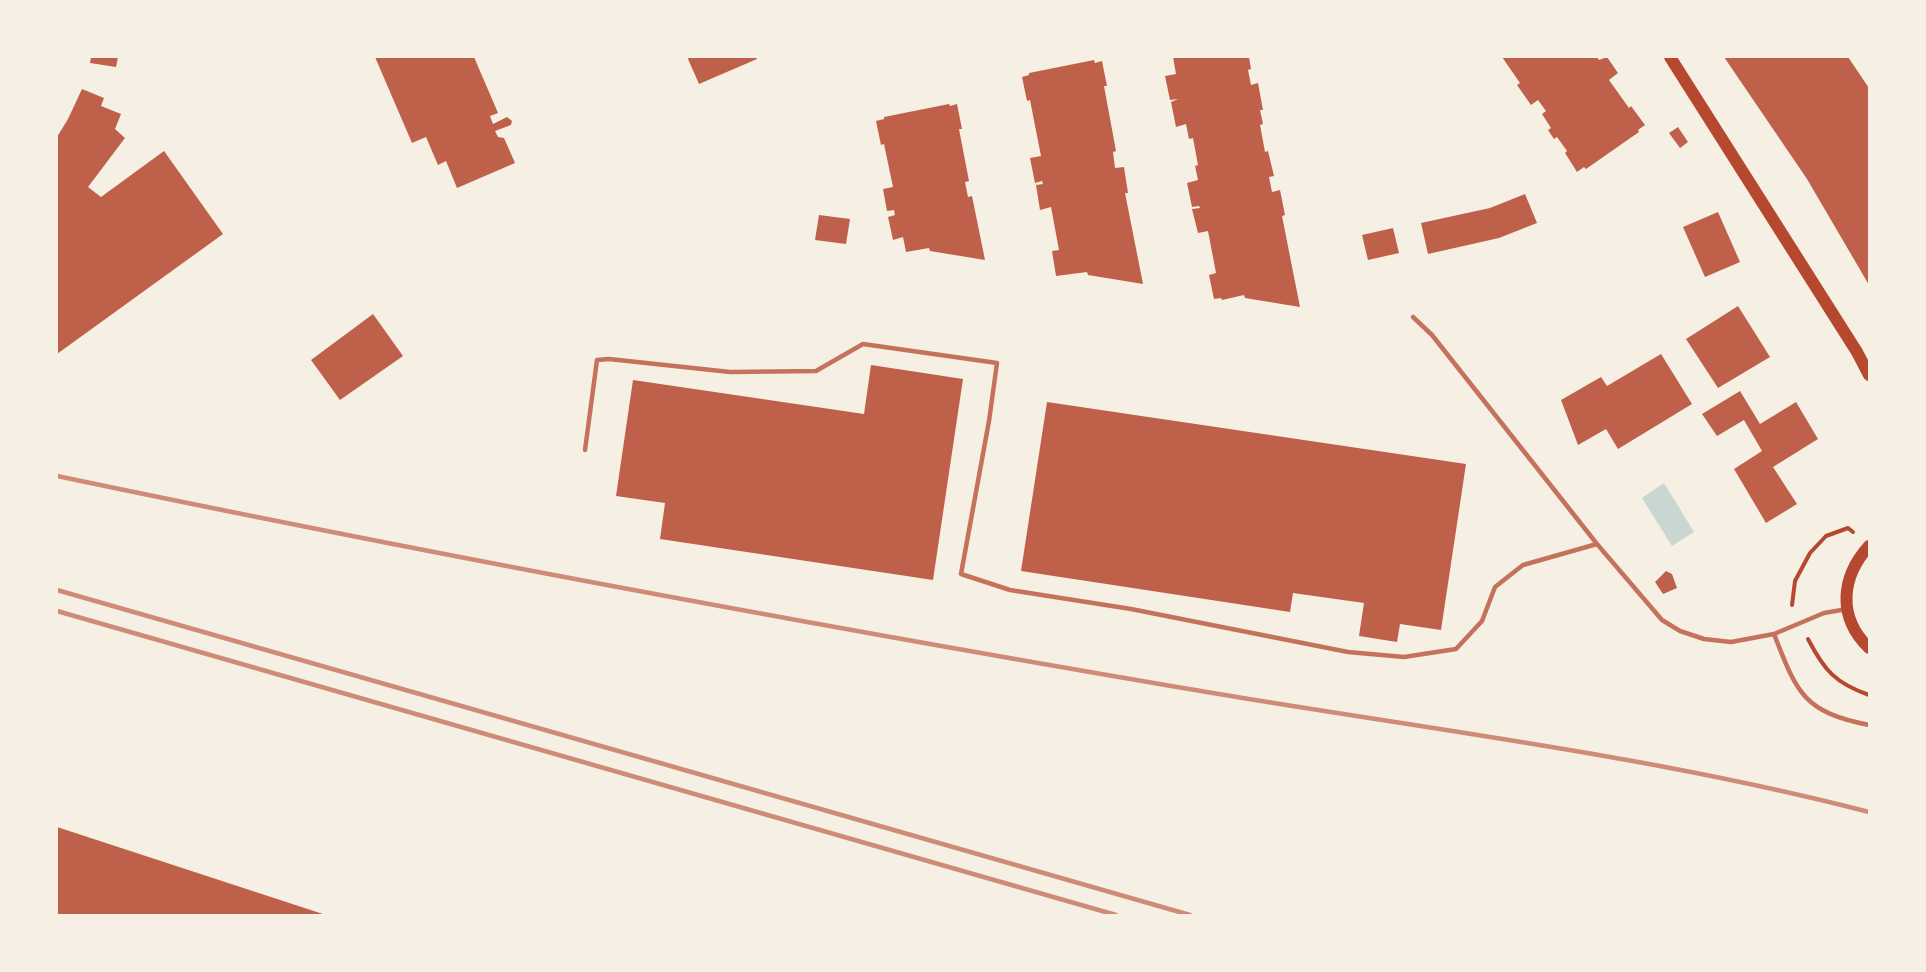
<!DOCTYPE html>
<html>
<head>
<meta charset="utf-8">
<style>
  body { margin:0 }
  #map { position:relative; width:1926px; height:972px; overflow:hidden; background:#f6efe4; font-family:Jost,sans-serif }
  canvas { display:block }
  .frame { position:absolute; inset:0; border:58px solid #f6efe4; pointer-events:none }
</style>
</head>
<body>
<div id="map">
<canvas width="1926" height="972"></canvas>
<div class="frame"></div>
</div>
<script>
const c = document.querySelector('canvas').getContext('2d');
c.lineJoin = 'round';
function fillPath(path, color) { c.fillStyle = color; c.fill(path, 'evenodd'); }
function strokePath(path, color, width, dash) { c.strokeStyle = color; c.lineWidth = width; c.lineCap = dash ? 'butt' : 'round'; c.setLineDash(dash || []); c.stroke(path); }
fillPath(new Path2D(`
  M1664,483l30,49 -22,14 -30,-48z`), '#c9d6d2');
fillPath(new Path2D(`
  M91,57h27l-2,10 -26,-4z
  M375,57h99l24,56 -8,3 3,8 14,-7 5,4 -1,4 -16,6 3,6 6,1 11,25 -58,25 -11,-27 -8,4 -12,-28 -14,6z
  M689,57h67l1,2 -58,25 -11,-25z
  M1173,57h76l2,12 -3,1 3,15 7,-2 5,27h-3l3,14 -3,1 5,27 3,-1 6,25 -5,1 3,15 8,-2 5,25 -3,1 18,91 -55,-9 -1,-3 -22,5 -1,-2 -7,1 -5,-24 7,-2 -8,-42 -10,2 -6,-24 8,-1 -1,-2 -7,1 -5,-24 11,-3 -3,-14 3,-1 -5,-27 -4,1 -3,-15 -10,3 -5,-25 7,-3 -8,1 -5,-24 11,-2z
  M1502,57h95l2,3 8,-3 11,16 -9,7 20,28 2,-2 14,19 -7,5 1,2 -53,37 -2,-2 -7,5 -12,-19 2,-2 -10,-14 -3,2 -6,-9 3,-2 -9,-14 4,-3 -8,-11 -7,5 -14,-20 3,-2z
  M1724,57h124l21,31v197l-62,-106z
  M1094,60l1,3 7,-2 5,25h-3l12,65 -3,1 2,16 9,-1 4,26h-3l18,91 -55,-9 -1,-3 -31,4 -4,-25 7,-1 -8,-43 -11,3 -4,-25 7,-1 -1,-3 -7,2 -5,-25 11,-2 -11,-56 -3,1 -5,-24 7,-2v-2z
  M82,89l22,9 -3,8 20,8 -6,15 10,9 -37,49 13,10 63,-46 59,83 -166,120v-217l11,-18z
  M949,104l1,2 7,-2 5,25h-3l10,52 -4,1 3,15 4,-1 13,64 -55,-9 -1,-3 -23,4 -3,-15 -10,3 -5,-23 7,-2 -1,-5 -7,1 -4,-22 10,-2 -9,-43 -3,1 -5,-24 8,-2v-2z
  M1678,127l10,15 -8,6 -11,-15z
  M1525,194l12,29 -38,15 -71,16 -7,-31 69,-15z
  M1718,212l22,50 -35,15 -22,-50z
  M819,215l31,4 -4,25 -31,-4z
  M1393,228l6,25 -31,7 -6,-25z
  M1738,306l32,51 -52,31 -32,-49z
  M373,314l30,42 -63,44 -29,-40z
  M1661,354l31,50 -74,45 -12,-20 -28,16 -17,-45 40,-23 6,9z
  M871,365l92,14 -30,201 -273,-41 5,-36 -49,-7 17,-116 231,34z
  M1740,391l20,33 36,-22 22,37 -45,28 24,37 -31,19 -32,-54 28,-18 -18,-31 -27,16 -15,-22z
  M1047,402l419,62 -25,166 -41,-6 -3,18 -38,-6 5,-33 -71,-10 -3,19 -269,-41z
  M1666,571l6,3 5,14 -14,6 -8,-12z
  M57,827l269,88h-269z`), '#bf614a');
strokePath(new Path2D(`
  M1792,605l3,-24 15,-28 16,-17 22,-8 5,4
  M1808,639c16,31 27,44 61,56`), '#b5482f', 4);
strokePath(new Path2D(`
  M1413,317l19,18 165,209 65,76 18,11 24,8 27,3 43,-8 50,-21 23,-4
  M585,450l12,-90 12,-1 121,13 86,-1 47,-27 134,19 -8,58 -28,153 49,16 121,19 217,43 56,5 52,-8 26,-28 13,-34 28,-22 74,-21
  M1774,634c23,59 29,78 95,91`), '#c5725c', 4.5);
strokePath(new Path2D(`
  M1670,57l187,295 12,23
  M1869,546c-28,31 -32,71 0,102`), '#b5482f', 12);
strokePath(new Path2D(`
  M57,476c372,78 745,147 1120,211 231,40 464,66 692,125
  M57,590l1133,325
  M57,611l1059,304`), '#cf8b77', 4.5);
</script>
</body>
</html>
